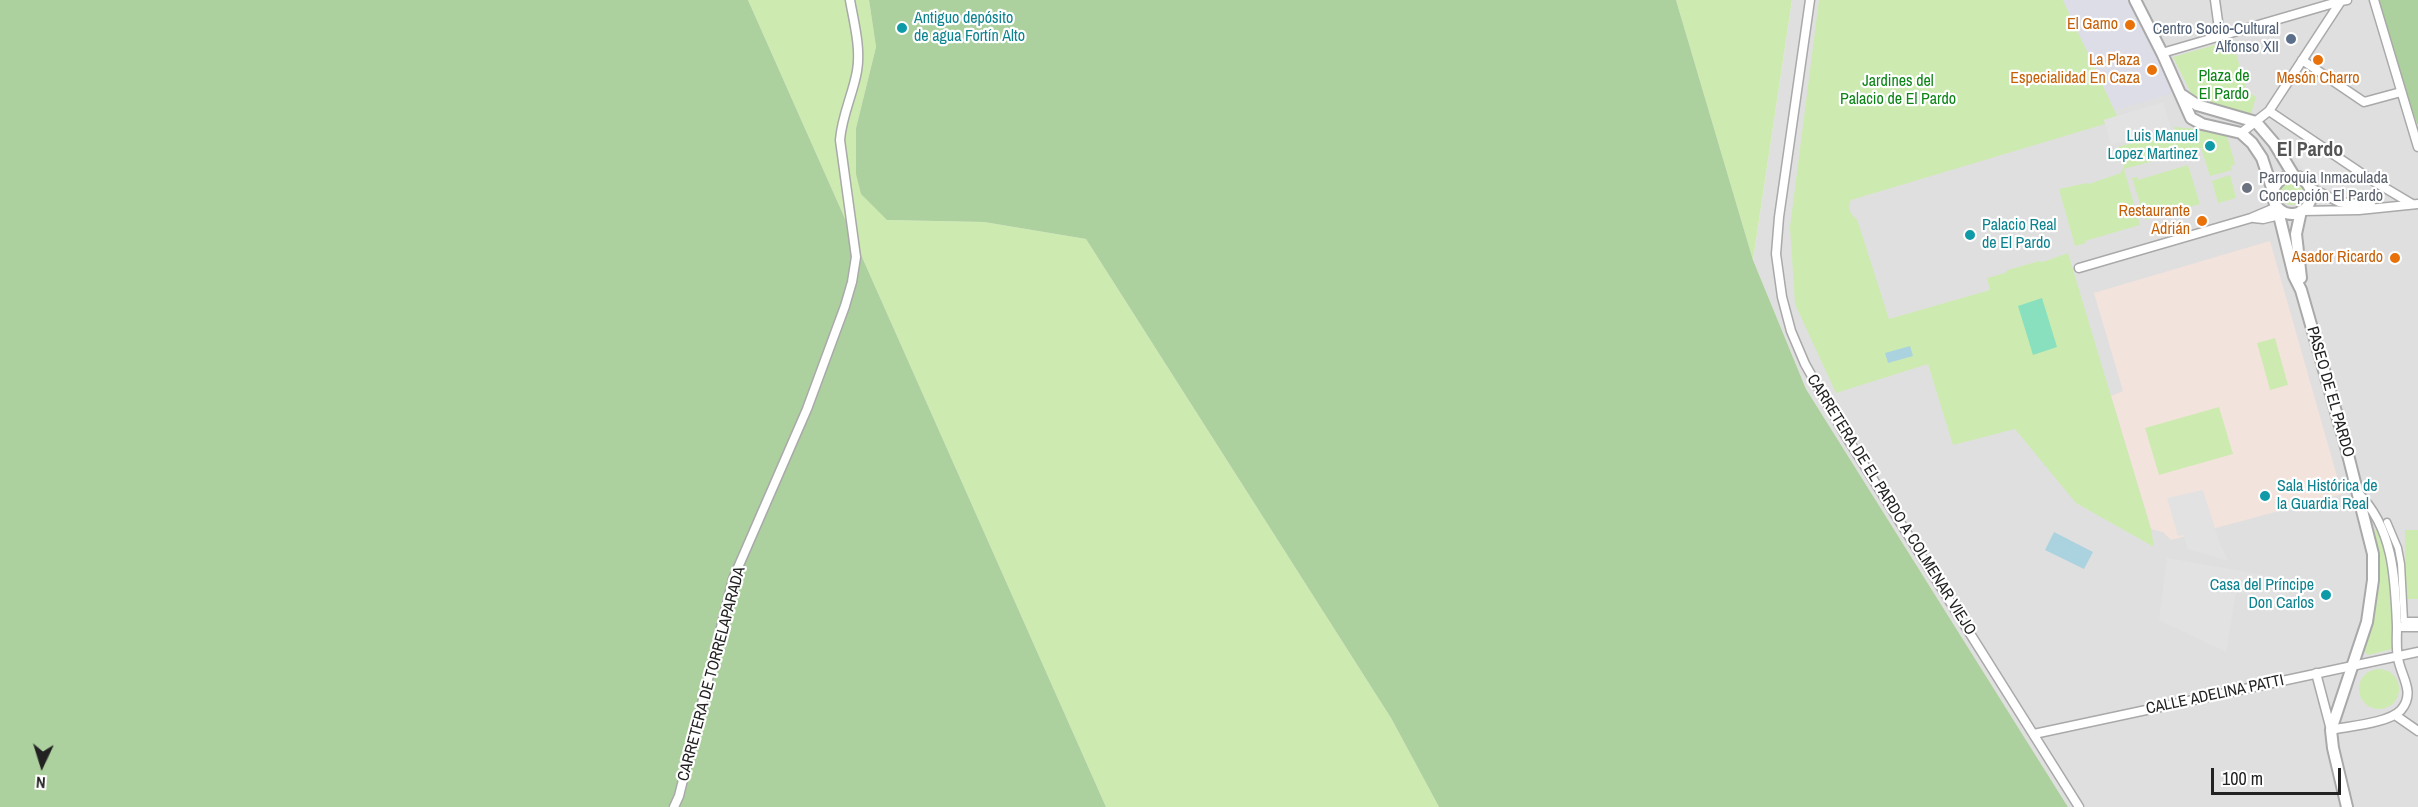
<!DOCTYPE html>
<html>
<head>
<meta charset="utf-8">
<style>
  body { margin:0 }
  #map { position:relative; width:2418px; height:807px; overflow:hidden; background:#f2efe9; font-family:"Archivo Narrow",sans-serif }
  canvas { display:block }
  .north { position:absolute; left:12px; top:735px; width:60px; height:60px; -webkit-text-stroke:4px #fff; paint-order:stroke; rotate:184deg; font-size:16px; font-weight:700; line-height:24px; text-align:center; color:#222 }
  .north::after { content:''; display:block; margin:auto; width:21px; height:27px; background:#222; clip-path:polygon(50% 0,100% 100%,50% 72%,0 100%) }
  .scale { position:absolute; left:2211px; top:768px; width:130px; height:27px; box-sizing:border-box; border:3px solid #222; border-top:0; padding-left:8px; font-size:18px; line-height:21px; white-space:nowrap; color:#222; -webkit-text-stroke:4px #fff; paint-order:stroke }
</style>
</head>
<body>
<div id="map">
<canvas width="2418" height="807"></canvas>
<div class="north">N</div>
<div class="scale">100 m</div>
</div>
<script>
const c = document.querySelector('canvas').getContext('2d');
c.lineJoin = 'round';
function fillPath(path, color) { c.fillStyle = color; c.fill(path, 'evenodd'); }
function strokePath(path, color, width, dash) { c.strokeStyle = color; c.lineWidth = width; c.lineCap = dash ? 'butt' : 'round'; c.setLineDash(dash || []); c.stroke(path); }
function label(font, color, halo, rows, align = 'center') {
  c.font = font + ' "Archivo Narrow",sans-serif'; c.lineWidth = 4.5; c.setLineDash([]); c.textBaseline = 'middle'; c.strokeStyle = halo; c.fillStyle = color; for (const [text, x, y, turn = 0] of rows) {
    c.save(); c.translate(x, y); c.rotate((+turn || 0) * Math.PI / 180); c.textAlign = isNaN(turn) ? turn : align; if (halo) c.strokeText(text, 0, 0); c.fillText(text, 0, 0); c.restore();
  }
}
fillPath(new Path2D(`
  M1792,0h578l48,126v681h-350l-262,-418 -53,-129z`), '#e0dfdf');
fillPath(new Path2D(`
  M2270,241l72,253 -171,46 -8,-8 -12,-3 -40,-133 12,-5 -29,-98z`), '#f3e3dd');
fillPath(new Path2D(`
  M748,0h121l7,47 -20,81 31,92 97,2 102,17 305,479 48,89h-333z
  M1676,0h116l-39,260z
  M1819,0h244l54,116 -13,4 1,4 -254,76c-4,7 -1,15 6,19l32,100 101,-29 -3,-12 18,-5 3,-3 31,-9 4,1 25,-9 83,276 3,18 -78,-44 -61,-74 -62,16 -25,-81 -92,29 -41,-89 -5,-77z
  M2232,40l15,51 9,6 -5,17 -51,-14 -8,-5 -19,-38z
  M2174,127l33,3 20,6 8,28 -4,2 1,4 -22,6 -9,-28 -77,21 16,56 -55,16 1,2 -11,3 -16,-57 28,-6 2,1 32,-11v-3l3,-1 -6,-22 57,-16z
  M2188,165l12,39 -55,16 -13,-42 5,-1 1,3z
  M2230,175l6,23 -18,5 -6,-22z
  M2280 193a12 12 0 1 1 24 0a12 12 0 1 1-24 0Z
  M2275,338l13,47 -18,5 -13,-47z
  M2219,407l14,47 -74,21 -14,-47z
  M2378,529l13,36 1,84 -23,6 -5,-3c13,-48 20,-73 9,-122z
  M2405,530h13v69h-12z
  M2359 689a20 20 0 1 1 40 0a20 20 0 1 1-40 0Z`), '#cdebb0');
fillPath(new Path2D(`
  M0,0h748l358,807h-1106z
  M869,0h807l77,260 53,129 262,418h-629l-48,-89 -305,-479 -102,-17 -97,-2 -26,-26 -5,-20v-46l20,-81z
  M2370,0h48v126z`), '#add19e');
fillPath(new Path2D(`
  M2042,298l15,49 -24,8 -15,-49z`), '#88e0be');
fillPath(new Path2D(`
  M2163,102l8,26 -60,17 -7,-25z
  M2310,134l71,47 -4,12 -19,6 -27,-4 -22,-18 -18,-24z
  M2203,490l16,51 9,20 -40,-12 -5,-14 -5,1 -11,-38z
  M2167,558l119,21 4,20 -12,3 -42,-10 -10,60 -67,-32z`), '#e2e2e2');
fillPath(new Path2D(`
  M2063,0h65l46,93 -59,17z`), '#dddde8');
fillPath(new Path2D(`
  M1910,346l3,10 -25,7 -3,-10z
  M2054,532l39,20 -9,17 -39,-19z`), '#aad3df');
const pedestrian = new Path2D(`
  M2387,522l11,26 3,16 3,57h14`);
const minor = new Path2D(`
  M1810,0l-31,217 -3,37 6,43 9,34 14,33 39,69 235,374
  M2215,0l5,36
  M2374,0l44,147
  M2162,53l179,-52
  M2302,60l62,42 37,-10
  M2269,111l101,68 42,25
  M2241,133l28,-22 72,-110 6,-1
  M2309,187l30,15 32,3
  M2301,211l58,-1 59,-6
  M2254,218l9,1 25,-6
  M2079,268l172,-50 26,-11
  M2397,627h21
  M2316,673l15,57c19,-4 58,-7 70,-20 15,-18 0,-33 -3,-52 -2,-10 -1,-21 -1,-32 -2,-47 -3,-97 -39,-133
  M2395,715l23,16
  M2034,734l384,-82
  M674,807l5,-11 54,-217 74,-170 38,-103 7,-24 4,-25 -16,-117c2,-25 13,-46 17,-69 4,-23 -3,-48 -7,-71`);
const tertiary = new Path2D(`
  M2135,0l27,53 29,65 11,6 39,9 11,10 10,15 11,33
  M2182,95l15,10 59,17 18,21 20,33
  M2273 195a19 19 0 1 1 38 0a19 19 0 1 1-38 0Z
  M2277,207l17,69 7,14 45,157 27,107v26l-6,42 -36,108 2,18 14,59
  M2301,278l-5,-44 5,-23`);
strokePath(pedestrian, '#a9a9a9', 9);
strokePath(minor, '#a9a9a9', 11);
strokePath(tertiary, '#a9a9a9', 14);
strokePath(pedestrian, '#fff', 6);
strokePath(minor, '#fff', 8);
strokePath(tertiary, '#fff', 10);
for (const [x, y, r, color] of [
  [2130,25,6,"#e8710a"],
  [902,28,6,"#0f9aa8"],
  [2291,39,6,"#5c6f8a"],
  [2318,60,6,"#e8710a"],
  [2152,70,6,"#e8710a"],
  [2210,146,6,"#0f9aa8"],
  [2247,188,6,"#6b7280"],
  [2202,221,6,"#e8710a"],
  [1970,235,6,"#0f9aa8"],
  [2395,258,6,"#e8710a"],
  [2265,496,6,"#0f9aa8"],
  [2326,595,6,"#0f9aa8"]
]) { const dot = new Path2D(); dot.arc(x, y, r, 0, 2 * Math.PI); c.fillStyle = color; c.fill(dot); strokePath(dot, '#fff', 2); }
label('16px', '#0d838f', '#fff', [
  ["Antiguo depósito",914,19],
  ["de agua Fortín Alto",914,37],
  ["Luis Manuel",2198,137,"right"],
  ["Lopez Martinez",2198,155,"right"],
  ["Palacio Real",1982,226],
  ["de El Pardo",1982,244],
  ["Sala Histórica de",2277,487],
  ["la Guardia Real",2277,505],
  ["Casa del Príncipe",2314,586,"right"],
  ["Don Carlos",2314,604,"right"]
], 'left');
label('16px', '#c56008', '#fff', [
  ["El Gamo",2118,25],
  ["La Plaza",2140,61],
  ["Especialidad En Caza",2140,79],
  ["Mesón Charro",2318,79,"center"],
  ["Restaurante",2190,212],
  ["Adrián",2190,230],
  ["Asador Ricardo",2383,258]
], 'right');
label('16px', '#4e5e75', '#fff', [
  ["Centro Socio-Cultural",2279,30],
  ["Alfonso XII",2279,48]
], 'right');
label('16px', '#0c8416', '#fff', [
  ["Plaza de",2224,77],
  ["El Pardo",2224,95],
  ["Jardines del",1898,82],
  ["Palacio de El Pardo",1898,100]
]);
label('16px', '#5b616d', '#fff', [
  ["Parroquia Inmaculada",2259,179],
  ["Concepción El Pardo",2259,197]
], 'left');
label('16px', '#222', '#fff', [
  ["PASEO DE EL PARDO",2330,392,74],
  ["CARRETERA DE EL PARDO A COLMENAR VIEJO",1891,505,58],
  ["CARRETERA DE TORRELAPARADA",712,674,-75],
  ["CALLE ADELINA PATTI",2215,695,-12]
]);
label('bold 20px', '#555', '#fff', [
  ["El Pardo",2310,151]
]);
</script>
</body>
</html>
